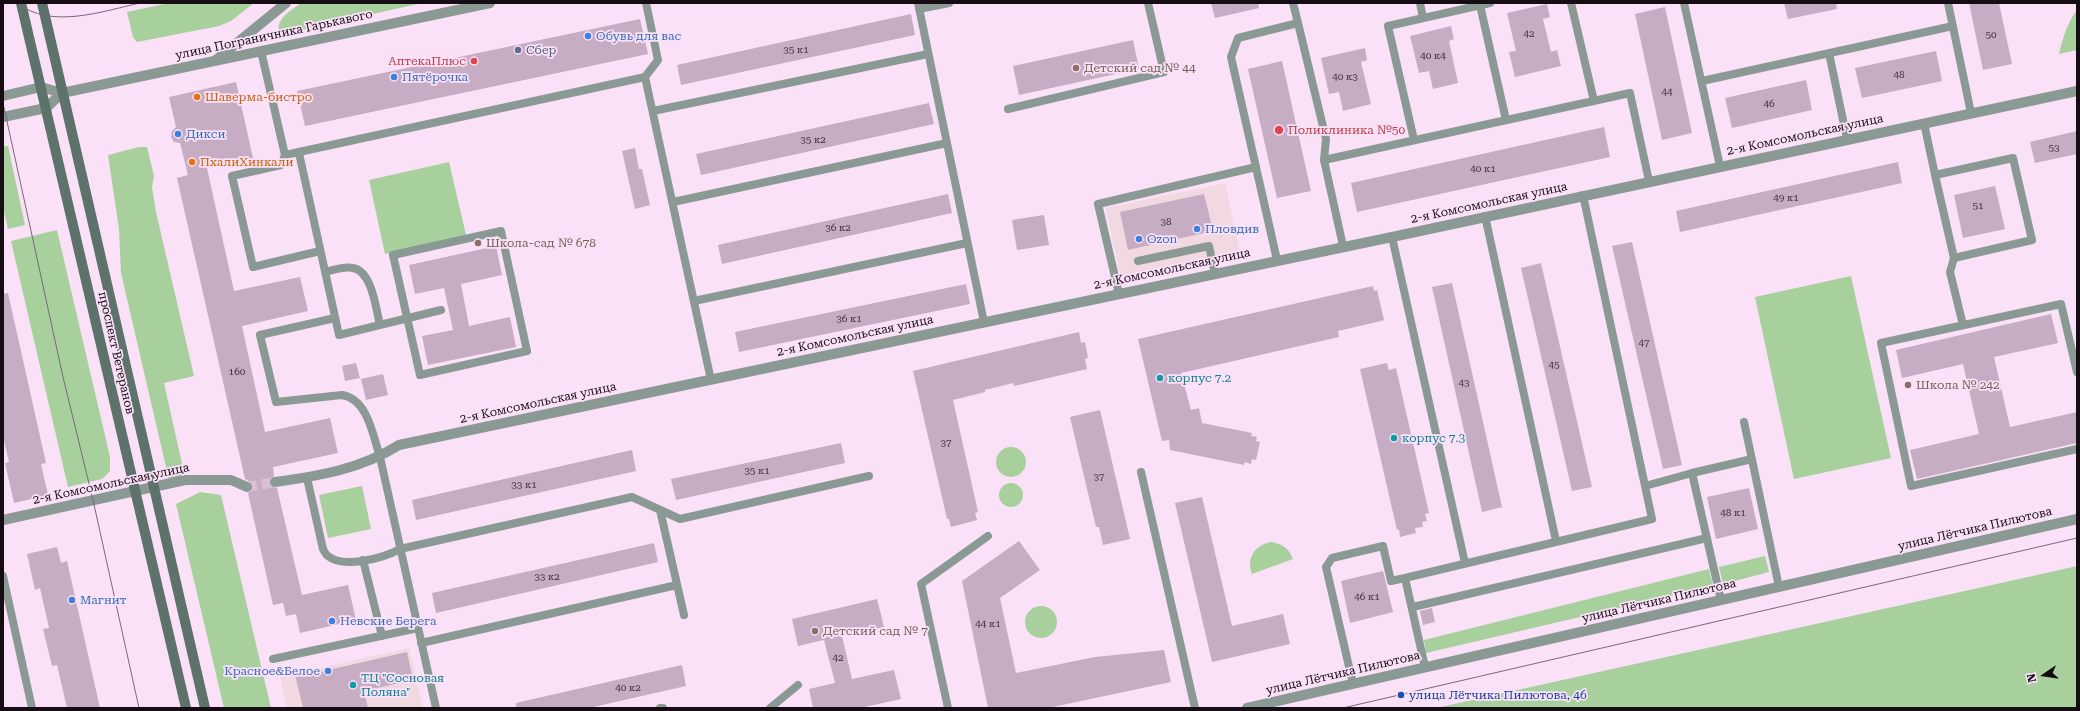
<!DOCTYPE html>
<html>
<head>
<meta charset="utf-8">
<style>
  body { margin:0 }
  #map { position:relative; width:2080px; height:711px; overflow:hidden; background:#fae1f8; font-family:"Roboto Serif",serif }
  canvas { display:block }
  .frame { position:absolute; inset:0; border:4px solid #150c14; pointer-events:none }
  .north { position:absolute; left:2024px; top:655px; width:40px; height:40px; -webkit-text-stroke:3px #fae1f8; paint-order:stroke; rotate:257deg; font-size:11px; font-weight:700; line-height:16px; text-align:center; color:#150c14 }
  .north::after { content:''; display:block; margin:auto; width:14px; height:18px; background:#150c14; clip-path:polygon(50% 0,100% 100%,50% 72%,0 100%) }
</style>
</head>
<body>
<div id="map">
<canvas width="2080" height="711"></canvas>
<div class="frame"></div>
<div class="north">N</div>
</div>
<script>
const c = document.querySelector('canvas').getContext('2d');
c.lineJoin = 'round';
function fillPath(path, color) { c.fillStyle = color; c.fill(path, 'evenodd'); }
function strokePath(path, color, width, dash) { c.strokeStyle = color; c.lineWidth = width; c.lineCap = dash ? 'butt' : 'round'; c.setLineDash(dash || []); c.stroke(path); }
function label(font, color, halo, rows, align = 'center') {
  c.font = font + ' "Roboto Serif",serif'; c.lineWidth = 3.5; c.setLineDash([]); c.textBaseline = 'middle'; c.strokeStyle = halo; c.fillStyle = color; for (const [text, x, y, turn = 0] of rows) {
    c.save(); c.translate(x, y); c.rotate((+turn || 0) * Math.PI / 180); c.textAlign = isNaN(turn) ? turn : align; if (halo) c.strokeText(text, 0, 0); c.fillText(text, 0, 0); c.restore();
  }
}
fillPath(new Path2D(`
  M1225,183l15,69 -119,26 -15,-70z
  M409,648l14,60h-136l-7,-31z`), '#f2d8e0');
fillPath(new Path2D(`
  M169,3h85l-23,18 -12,5 -82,16 -4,-5 -6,-25z
  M301,3h121l-133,30 -10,-2c-3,-13 13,-21 22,-28z
  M2077,10v40l-18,4c4,-16 8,-31 18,-44z
  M8,146l17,79 -17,4 -5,-22v-60z
  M139,147h8l7,29 -2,11 4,25 38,164 -30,7 21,94 -16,3 -48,-207 -2,-44 -11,-74z
  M449,162l17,73 -81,19 -16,-74z
  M57,230l53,227v14l-8,8 -34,8 -57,-246z
  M1851,276l40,182 -97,21 -39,-182z
  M996 462a15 15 0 1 1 30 0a15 15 0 1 1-30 0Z
  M999 495a12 12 0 1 1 24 0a12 12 0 1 1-24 0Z
  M362,486l9,43 -43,9 -9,-43z
  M200,492l21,3 50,213h-47l-48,-204z
  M1271,542c11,2 18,6 22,17l-41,15c-6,-16 3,-29 19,-32z
  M1765,556l4,16 -46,12 -4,-17z
  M2077,566v142h-641l601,-133z
  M1709,569l4,17 -287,67 -2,-13z
  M1025 622a16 16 0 1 1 32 0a16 16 0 1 1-32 0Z`), '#a7d09d');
fillPath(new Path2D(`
  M1211,3h47l1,5 -44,10z
  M1784,3h52l1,6 -49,10z
  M1969,3h30l13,61 -29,6z
  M1547,4l3,13 -7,2 8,33 6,-2 4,16 -46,11 -6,-25 7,-1 -9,-38z
  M1665,7l27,126 -30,7 -27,-126z
  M911,14l4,21 -234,50 -4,-20z
  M640,19l8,35 -343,72 -8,-35z
  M1451,26l3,13 -5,2 9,42 -25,6 -4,-18 -10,2 -9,-37z
  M1133,40l6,29 -120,26 -6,-29z
  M1365,48l2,12 -6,2 10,42 -28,7 -4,-19 -10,2 -8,-36z
  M1936,51l6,30 -80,17 -7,-30z
  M1282,61l29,130 -34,7 -29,-129z
  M1806,80l6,30 -80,18 -7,-30z
  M236,82l17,76 -46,10 27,123 66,-14 8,34 -66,15 23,106 65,-14 8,35 -65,14 1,9 -5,4 1,6 7,2 25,107 46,-10 8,35 -56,13 -4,-19 -10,2 -3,-13 -10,2 -25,-112 5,-3v-4l-1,-3 -7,-4 -68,-301 11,-3 -8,-32 -6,-1 -3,-5 1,-6 4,-4 -7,-30z
  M929,103l5,21 -233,51 -5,-21z
  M1604,127l6,30 -253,55 -6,-29z
  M2077,131v23l-42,9 -5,-21z
  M635,148l4,21h3l8,36 -15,4 -13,-58z
  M1898,162l4,21 -222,49 -4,-21z
  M1995,186l10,43 -42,9 -9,-43z
  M948,194l4,19 -230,51 -4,-19z
  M1204,194l9,37 -85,19 -8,-38z
  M1044,215l5,30 -32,5 -5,-30z
  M1632,242l50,223 -19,4 -51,-223z
  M496,246l6,29 -41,9 8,42 41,-9 6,30 -88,18 -6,-29 31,-6 -9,-42 -29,6 -6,-29z
  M1541,263l51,224 -20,4 -51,-223z
  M1452,283l50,224 -20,5 -50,-225z
  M966,284l4,20 -231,48 -4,-20z
  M1373,286l1,5 3,-1 7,30 -3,1 -43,10 1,6 -158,36 10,37 8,-2 3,15 50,10 -1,3 6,1 -1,4 4,1 -4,18 -4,-1 -1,5 -6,-2 -1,3 -74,-15 -1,-10 -7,1 -24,-102z
  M8,293l38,170 -5,1 7,31 -34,8 -9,-40 4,-1 -6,-26v-142z
  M2051,314l7,29 -64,14 16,70 67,-15v31l-160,36 -7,-29 69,-16 -16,-70 -61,14 -6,-28z
  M1079,332l2,11 4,-1 3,16 -3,1 2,10 -73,17 -1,-3 -28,7v2l-32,8 25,112 -3,1 2,7 -26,7 -2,-8h-2l-34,-148z
  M356,363l4,15 -15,3 -3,-15z
  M1387,363l2,7 7,-2 33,145 -4,1 2,7 -5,1 1,5 -8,1 1,5 -16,4 -1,-8 -2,1 -37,-161z
  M383,374l5,21 -22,5 -5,-21z
  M1100,410l30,129 -27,6 -4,-18h-3l-26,-110z
  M841,443l4,20 -169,37 -5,-21z
  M632,450l4,21 -220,49 -4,-20z
  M1749,488l9,41 -42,10 -9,-42z
  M1202,497l30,129 51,-12 7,30 -78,18 -37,-159z
  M1019,541l21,29 -40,28 16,75 79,-16 69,-7 7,32 -123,26h-60l-26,-127z
  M654,543l4,19 -222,51 -4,-20z
  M57,547l4,16 6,-2 33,147h-33l-10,-43 -5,1 -9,-37 6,-1 -9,-40 -5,2 -8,-36z
  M1383,571l10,41 -43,11 -9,-42z
  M877,599l7,28 -42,9 10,43 42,-9 7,29 -41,9h-47l-4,-19 26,-6 -11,-43 -26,6 -6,-27z
  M1432,608l3,14 -12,3 -3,-14z
  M407,652l6,28 -49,11 4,17h-65l-8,-33 15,-4 1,3z
  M682,665l4,21 -97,22h-73v-5z`), '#c6adc3');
strokePath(new Path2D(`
  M247,487l28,-5`), '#d8c1d6', 10, [10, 5]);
strokePath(new Path2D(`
  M918,3l66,319
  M1420,3l3,15
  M1571,3l23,98
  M1684,3l36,163
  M1948,3l23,110
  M1480,5l26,115
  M919,9l30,-6
  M1298,23l28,116 -2,21
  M261,51l24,104 360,-78 66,303
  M1829,53l18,86
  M645,77l13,-17 -12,-57
  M1702,81l251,-55
  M1008,109l156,-37 -16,-69
  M653,111l275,-57
  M1924,123l11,52 78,-17 19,82 -78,18 -19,-83
  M1414,140l-26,-114 102,-23
  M299,153l40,182 102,-25
  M285,155l-4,10 -49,11 21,91 67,-16
  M1583,195l62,291
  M673,202l274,-59
  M1485,216l71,325
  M501,231l26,120 -107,24 -27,-120z
  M1392,237l73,326
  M1343,246l-19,-86 306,-67 19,88
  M1954,258l-4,14 13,53
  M1277,260l-46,-203 7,-19 60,-15 -5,-20
  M1138,261l71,-15 6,28
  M325,272c9,-2 19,-6 28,-4 19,3 23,41 27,57
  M1119,294l-21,-90 158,-37
  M694,301l273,-58
  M335,318l-75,17 16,67 66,-7c26,4 31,41 38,62l56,251
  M2077,372l-16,-68 -180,39 30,143 166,-37
  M1744,422l35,165
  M1141,472l54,236
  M1692,473l60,-14
  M307,478l16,71c1,2 3,6 5,7 15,13 56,2 72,-7l232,-52 48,22 189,-43
  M660,510l24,105
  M363,560l19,76
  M3,576l29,132
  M1413,607l294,-69
  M421,643l256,-58
  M273,659l145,-31
  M1425,667l-20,-89 247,-59 -7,-33 47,-13 29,127
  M1353,684l-27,-117 6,-9 51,-12 8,35 14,-3
  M660,708h3
  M770,708l28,-23
  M948,708l-27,-124 67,-48`), '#8a9993', 8);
strokePath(new Path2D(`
  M216,60l70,-57
  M275,482c44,-6 86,-13 124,-37l993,-208 685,-146
  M3,520l182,-40h46l16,7`), '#8a9993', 10);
strokePath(new Path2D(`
  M3,96l38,-9 21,6 428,-90
  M3,117l43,-9 16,-15
  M1247,708l830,-189`), '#8a9993', 10);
strokePath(new Path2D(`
  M21,3l165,705
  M42,3l163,705`), '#5d726a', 10);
strokePath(new Path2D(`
  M17,3c34,27 86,8 123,0
  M3,103l60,274 30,123 46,208
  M1343,708l734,-170`), '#796978', 1);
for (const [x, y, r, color] of [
  [588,36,4,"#3f7fe0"],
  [518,50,4,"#5c6f8a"],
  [474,61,4,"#e0444e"],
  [1076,68,4,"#8d6e63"],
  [394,77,4,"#3f7fe0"],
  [197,97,4,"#e8710a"],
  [1279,130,5,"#e0444e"],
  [178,134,4,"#3f7fe0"],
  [192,162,4,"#e8710a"],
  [1197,229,4,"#3f7fe0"],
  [1139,239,4,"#3f7fe0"],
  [478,243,4,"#8d6e63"],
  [1160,378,4,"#0f9aa8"],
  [1908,385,4,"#8d6e63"],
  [1394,438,4,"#0f9aa8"],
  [72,600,4,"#3f7fe0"],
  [332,621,4,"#3f7fe0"],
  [815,631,4,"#8d6e63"],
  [328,671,4,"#3f7fe0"],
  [353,685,4,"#0f9aa8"],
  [1401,695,4,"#1a4fb4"]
]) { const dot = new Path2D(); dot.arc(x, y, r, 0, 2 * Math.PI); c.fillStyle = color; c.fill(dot); strokePath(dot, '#fae1f8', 1.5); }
label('10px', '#413440', null, [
  ["42",1529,34],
  ["50",1991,35],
  ["35 к1",796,50],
  ["40 к4",1433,56],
  ["48",1899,75],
  ["40 к3",1345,77],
  ["44",1667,92],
  ["46",1769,104],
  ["35 к2",813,140],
  ["53",2054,148],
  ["40 к1",1483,169],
  ["49 к1",1786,198],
  ["51",1978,206],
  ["38",1166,222],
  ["36 к2",838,228],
  ["36 к1",849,319],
  ["47",1644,343],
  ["45",1554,365],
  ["160",237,372],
  ["43",1464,383],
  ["37",946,443],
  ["35 к1",757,471],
  ["37",1099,477],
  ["33 к1",524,485],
  ["48 к1",1733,513],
  ["33 к2",547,577],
  ["46 к1",1367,597],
  ["44 к1",988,624],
  ["42",838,658],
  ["40 к2",628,688]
]);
label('12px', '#150c14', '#fae1f8', [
  ["улица Пограничника Гарькавого",274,35,-12],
  ["2-я Комсомольская улица",1805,135,-12],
  ["2-я Комсомольская улица",1489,203,-12],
  ["2-я Комсомольская улица",1172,269,-12],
  ["2-я Комсомольская улица",855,336,-12],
  ["проспект Ветеранов",116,353,77],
  ["2-я Комсомольская улица",538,403,-12],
  ["2-я Комсомольская улица",111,484,-12],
  ["улица Лётчика Пилютова",1975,529,-13],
  ["улица Лётчика Пилютова",1659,601,-13],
  ["улица Лётчика Пилютова",1343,673,-13]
]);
label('12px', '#366cbe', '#fae1f8', [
  ["Обувь для вас",596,36],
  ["Пятёрочка",402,77],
  ["Дикси",186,134],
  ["Пловдив",1205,229],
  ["Ozon",1147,239],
  ["Магнит",80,600],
  ["Невские Берега",340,621],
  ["Красное&Белое",320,671,"right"]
], 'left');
label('12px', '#4e5e75', '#fae1f8', [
  ["Сбер",526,50]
], 'left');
label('12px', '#be3a42', '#fae1f8', [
  ["АптекаПлюс",466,61],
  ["Поликлиника №50",1288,130,"left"]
], 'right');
label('12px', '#785e54', '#fae1f8', [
  ["Детский сад № 44",1084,68],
  ["Школа-сад № 678",486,243],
  ["Школа № 242",1916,385],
  ["Детский сад № 7",823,631]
], 'left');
label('12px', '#c56008', '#fae1f8', [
  ["Шаверма-бистро",205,97],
  ["ПхалиХинкали",200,162]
], 'left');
label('12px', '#0d838f', '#fae1f8', [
  ["корпус 7.2",1168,378],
  ["корпус 7.3",1402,438],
  ["ТЦ \"Сосновая",361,678],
  ["Поляна\"",361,692]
], 'left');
label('12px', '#164399', '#fae1f8', [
  ["улица Лётчика Пилютова, 46",1409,695]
], 'left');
</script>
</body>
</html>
